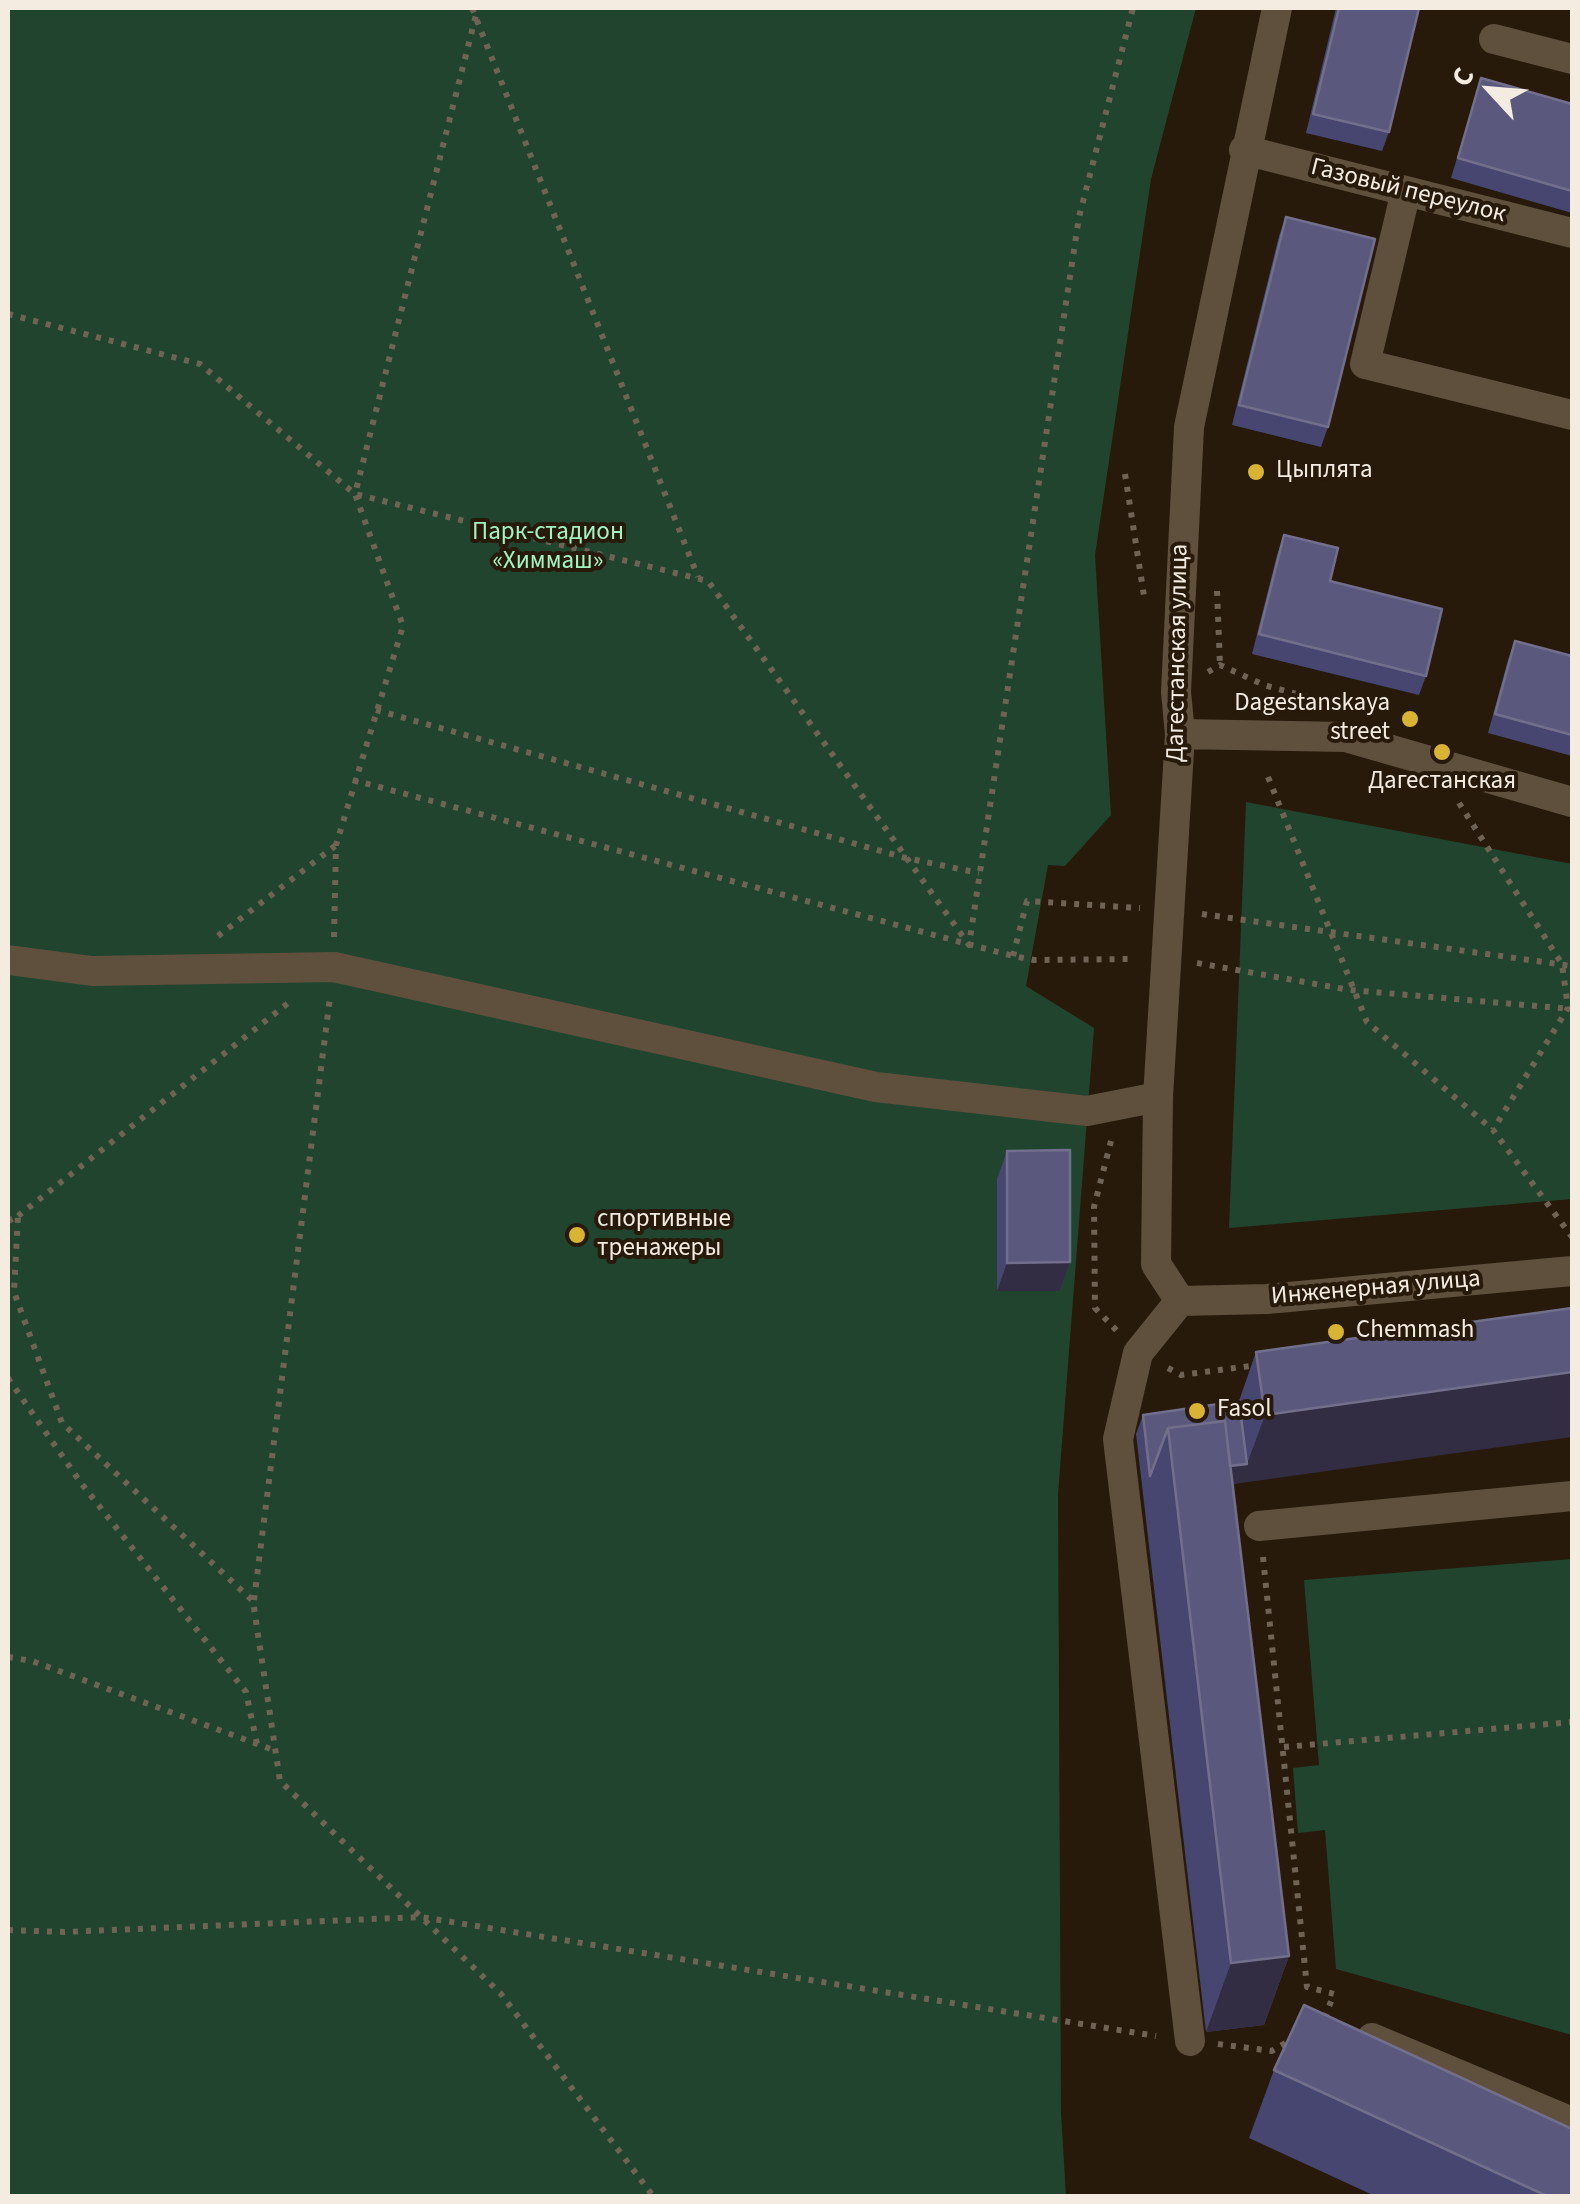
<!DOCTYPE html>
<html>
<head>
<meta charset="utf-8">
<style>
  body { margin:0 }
  #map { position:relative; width:1580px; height:2204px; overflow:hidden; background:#271a0b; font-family:"Source Sans 3",sans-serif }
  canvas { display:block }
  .frame { position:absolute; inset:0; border:10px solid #f4ebe1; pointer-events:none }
  .north { position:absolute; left:1440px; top:40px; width:100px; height:100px; -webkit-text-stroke:8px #271a0b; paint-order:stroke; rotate:296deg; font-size:28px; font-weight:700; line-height:40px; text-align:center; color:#f4ebe1 }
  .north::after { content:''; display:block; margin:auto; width:35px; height:45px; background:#f4ebe1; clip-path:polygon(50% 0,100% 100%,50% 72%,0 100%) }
</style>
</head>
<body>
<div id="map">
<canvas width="1580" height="2204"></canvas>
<div class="frame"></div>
<div class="north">С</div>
</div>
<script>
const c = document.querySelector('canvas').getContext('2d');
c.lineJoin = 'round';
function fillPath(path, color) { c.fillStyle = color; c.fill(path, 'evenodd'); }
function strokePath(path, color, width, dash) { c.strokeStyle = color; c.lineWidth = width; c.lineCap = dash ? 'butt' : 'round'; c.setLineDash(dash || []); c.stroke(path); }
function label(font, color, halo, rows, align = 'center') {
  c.font = font + ' "Source Sans 3",sans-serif'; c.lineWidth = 8; c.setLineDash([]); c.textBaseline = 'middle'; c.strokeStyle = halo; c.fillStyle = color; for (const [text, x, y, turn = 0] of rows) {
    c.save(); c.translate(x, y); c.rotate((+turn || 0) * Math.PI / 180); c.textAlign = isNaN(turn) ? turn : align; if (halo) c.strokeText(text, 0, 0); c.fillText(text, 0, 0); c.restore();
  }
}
fillPath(new Path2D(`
  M8,8h1188l-45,171 -56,376 16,260 -46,51 -17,-1 -22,121 68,42 -36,466 3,619 5,83h-1058z
  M1246,802l326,62v335l-343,29z
  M1572,1559v476l-236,-66 -11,-139 -27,3 -5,-65 26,-3 -15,-185z`), '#21442f');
strokePath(new Path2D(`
  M472,8l226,569
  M8,314l192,50 155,130 353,87 261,364 110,-728 54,-209
  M1125,474l19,122
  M1217,591l3,74
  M1208,672l12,-7 44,20 58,16
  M376,710l530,148 73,15
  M1268,777l99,245 126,108 79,107
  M353,780l660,176 21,4 101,-1
  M1459,803l103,161 6,44 -75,122
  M1202,914l370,52
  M218,936l117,-90
  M334,937l2,-92 67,-219 -48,-132 121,-479
  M1013,956l14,-55 113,7
  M1197,963l153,27 222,19
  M1111,1141l-17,66 1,101 23,24
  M18,1216l274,-216
  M8,1221l10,-5 -4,76 48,131 191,178 27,180 221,213 152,202
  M1168,1368l13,7 77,-10
  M8,1378l73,105 165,209 11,52
  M1263,1557l44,430 27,7 -10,25
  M254,1600l76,-603
  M8,1657l24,4 244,90
  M1284,1747l288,-25
  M8,1930l56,2 357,-15 735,119
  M1218,2044l54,7 20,-12`), '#6f6356', 6, [5, 8]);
strokePath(new Path2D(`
  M1494,39l78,20
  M1244,150l328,83
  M1406,191l-41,173 207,51
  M1180,734l166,3 226,65
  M8,960l84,11 242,-4 542,120 211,24 71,-14
  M1180,1301l-24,-37 2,-167 22,-363 -4,-42 13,-265 88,-419
  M1180,1301l-42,52 -20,86 72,602
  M1180,1301l87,-2 305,-28
  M1259,1526l313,-30
  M1372,2038l200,84`), '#5f503d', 30);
fillPath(new Path2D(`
  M1336,8h83l-30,124 -7,19 -76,-18z
  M1481,78l91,26v109l-121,-35z
  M1286,217l42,210 -7,20 -89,-22 47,-189z
  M1284,535l142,141 -7,19 -167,-41 25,-99z
  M1515,641l57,15v100l-84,-23 20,-73z
  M1007,1151l63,111 -10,29h-63v-112z
  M1572,1308l-339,177 56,471 -25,69 -58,7 -70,-598 7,-19 96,-14 17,-49z
  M1274,2070l298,126h-197l-126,-58z`), '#474670');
fillPath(new Path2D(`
  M1070,1262l-10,29h-63l10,-28z
  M1572,1372v65l-396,55 -3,-19 74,-9 18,-49z
  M1289,1956l-25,69 -58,7 25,-69z`), '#322d42');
const building = new Path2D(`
  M1339,8h80l-30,124 -76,-18z
  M1481,78l91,26v87l-114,-33z
  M1286,217l89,22 -47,188 -89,-22z
  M1284,535l54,13 -8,33 112,28 -16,67 -167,-42z
  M1515,641l57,15v79l-77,-21z
  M1070,1150v112l-63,1v-112z
  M1572,1308v64l-307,43 -9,-63z
  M1239,1401l8,63 -17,2 -5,-45 -57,7 -18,48 -7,-61z
  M1225,1421l64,535 -58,7 -63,-535z
  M1304,2005l268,124v67h-25l-273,-126z`);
fillPath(building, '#5a587c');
strokePath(building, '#726f8c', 2.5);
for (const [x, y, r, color] of [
  [1256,472,10,"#d9b334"],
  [1410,719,10,"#d9b334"],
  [1442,752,10,"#d9b334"],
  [577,1235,10,"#d9b334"],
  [1336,1332,10,"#d9b334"],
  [1197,1411,10,"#d9b334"]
]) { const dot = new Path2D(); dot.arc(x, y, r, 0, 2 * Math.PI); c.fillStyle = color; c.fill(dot); strokePath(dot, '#271a0b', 4); }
label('25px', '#f4ebe1', '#271a0b', [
  ["Газовый переулок",1408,192,14],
  ["Дагестанская улица",1179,653,-89],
  ["Инженерная улица",1376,1289,-5]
]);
label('25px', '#f4ebe1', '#271a0b', [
  ["Цыплята",1276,472],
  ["Dagestanskaya",1390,705,"right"],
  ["street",1390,734,"right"],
  ["Дагестанская",1442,783,"center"],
  ["спортивные",597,1221],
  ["тренажеры",597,1250],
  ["Chemmash",1356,1332],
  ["Fasol",1217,1411]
], 'left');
label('25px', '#a1f3c0', '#271a0b', [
  ["Парк-стадион",548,534],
  ["«Химмаш»",548,563]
]);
</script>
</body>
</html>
